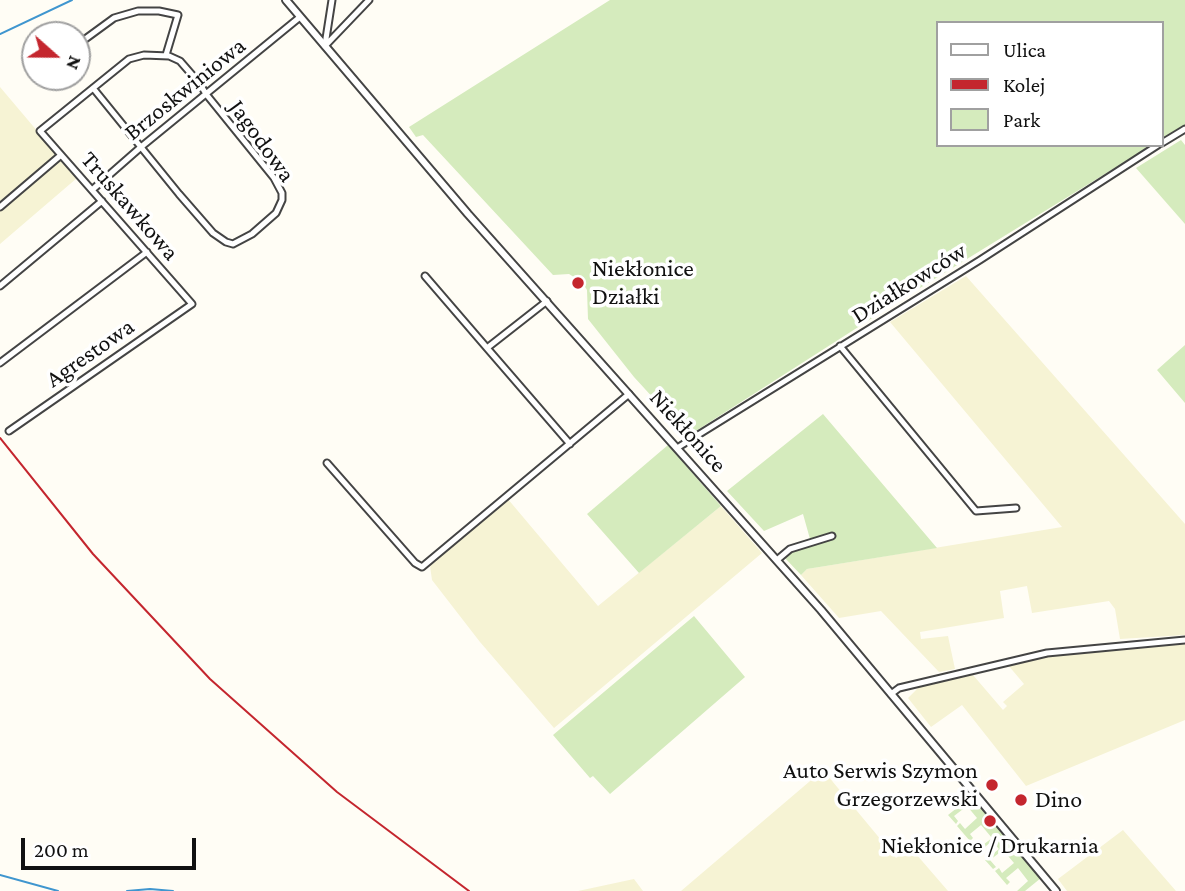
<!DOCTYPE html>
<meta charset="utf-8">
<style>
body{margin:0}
#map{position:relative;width:1185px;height:891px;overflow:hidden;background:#fffdf5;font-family:"Crimson Pro",serif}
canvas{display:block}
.legend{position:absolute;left:936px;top:21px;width:228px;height:126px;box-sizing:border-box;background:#fff;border:2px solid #a0a0a0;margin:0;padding:9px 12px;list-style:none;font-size:21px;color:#111}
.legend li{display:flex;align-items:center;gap:14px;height:35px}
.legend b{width:35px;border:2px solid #a0a0a0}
.north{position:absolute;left:21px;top:21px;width:70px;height:70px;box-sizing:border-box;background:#fff;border:2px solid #a0a0a0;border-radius:50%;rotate:111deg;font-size:19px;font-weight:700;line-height:28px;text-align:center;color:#111}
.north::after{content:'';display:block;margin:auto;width:24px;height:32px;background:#c4262e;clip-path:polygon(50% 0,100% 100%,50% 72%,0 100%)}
.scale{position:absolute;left:21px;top:838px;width:175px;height:32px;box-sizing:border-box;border:4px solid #111;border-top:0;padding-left:9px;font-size:21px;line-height:24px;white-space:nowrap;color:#111;-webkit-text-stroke:5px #fff;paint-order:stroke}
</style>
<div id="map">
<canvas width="1185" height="891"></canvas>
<ul class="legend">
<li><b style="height:9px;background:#fff"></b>Ulica</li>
<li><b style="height:9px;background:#c4262e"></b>Kolej</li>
<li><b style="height:19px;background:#d5ebbd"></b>Park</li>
</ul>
<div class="north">N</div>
<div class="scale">200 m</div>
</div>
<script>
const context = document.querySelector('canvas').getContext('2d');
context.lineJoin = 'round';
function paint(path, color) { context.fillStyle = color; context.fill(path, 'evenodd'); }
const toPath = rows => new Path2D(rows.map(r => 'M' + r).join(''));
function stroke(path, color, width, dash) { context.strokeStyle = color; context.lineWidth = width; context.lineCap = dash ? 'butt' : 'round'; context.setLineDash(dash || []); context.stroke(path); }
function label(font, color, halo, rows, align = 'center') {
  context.font = font + ' "Crimson Pro",serif'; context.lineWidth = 7; context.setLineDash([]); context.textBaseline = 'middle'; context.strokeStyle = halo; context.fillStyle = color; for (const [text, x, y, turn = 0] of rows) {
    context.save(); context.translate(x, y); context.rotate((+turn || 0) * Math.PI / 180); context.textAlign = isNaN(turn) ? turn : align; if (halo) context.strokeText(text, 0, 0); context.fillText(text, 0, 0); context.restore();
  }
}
const farmland = toPath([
 [0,87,77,178,0,244],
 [966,276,1185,524,1185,635,1120,639,1115,609,1109,601,1032,613,1027,586,1000,591,1004,618,920,632,921,639,948,636,955,669,939,672,881,611,839,618,801,575,807,569,1062,527,890,322],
 [507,498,598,606,721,506,762,553,554,728,480,642,432,580,430,566,433,561],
 [1185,642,1185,720,1026,786,962,705,931,727,908,698,919,687,973,675,1003,710,1007,706,1003,702,1024,684,1008,665,1049,655],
 [823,770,896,858,910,847,948,891,681,891],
 [1123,830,1176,891,1067,891,1058,879],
 [634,879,643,891,578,891]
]);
const green = toPath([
 [610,0,1185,0,1185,125,1162,139,1162,23,938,23,938,145,1152,145,902,299,688,436,634,377,588,319,587,290,582,282,569,274,553,275,423,135,416,137,409,127],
 [1181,140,1185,145,1185,224,1136,168],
 [1185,345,1185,403,1157,370],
 [823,414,937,548,807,569,801,575,784,557,790,551,822,537,810,539,803,514,764,531,727,491],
 [668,445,721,506,639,573,587,514],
 [694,616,745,677,610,794,593,776,590,778,553,735],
 [972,796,1041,878,1025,891,1017,891,1028,881,1018,868,1006,878,1010,882,1007,885,995,871,999,868,1002,873,1014,863,1003,850,990,860,996,867,993,869,985,860,999,849,992,841,979,852,972,843,974,841,979,848,992,838,981,825,970,834,973,838,970,841,957,826,960,823,965,829,977,818,967,806,954,816,958,821,956,824,948,815]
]);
const stream = toPath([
 [0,34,72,0],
 [0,875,58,891],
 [127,891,150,889,173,891]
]);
const minor = toPath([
 [77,45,114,18,138,11,159,11,178,15,166,55],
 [325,45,332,0],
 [325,46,369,0],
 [1162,143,1185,129],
 [92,190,141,147,300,17],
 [0,207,61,155],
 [425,276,487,348,547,301],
 [0,286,102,201],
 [840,346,976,511,1016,508],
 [487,348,570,444],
 [0,363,147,252],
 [9,431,192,304,40,131,129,59,144,55,169,56,180,61,200,84,206,94,274,178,282,193,282,200,276,213,252,234,233,244,226,242,213,233,179,194,93,88],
 [677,448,980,260,1158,145],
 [327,463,415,563,422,567,629,394],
 [777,560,790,549,832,536],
 [891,694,899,688,1047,653,1185,640]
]);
const tertiary = toPath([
 [286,0,468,214,821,610,1056,891]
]);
const rail = toPath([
 [0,438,93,554,210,679,337,792,469,891]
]);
const markers = [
 [578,283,7,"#c4262e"],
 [992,785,7,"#c4262e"],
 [1021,800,7,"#c4262e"],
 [990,821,7,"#c4262e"]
];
const streetNames = [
 ["Brzoskwiniowa",185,89,-39],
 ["Jagodowa",262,141,54],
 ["Truskawkowa",130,206,49],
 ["Działkowców",909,283,-32],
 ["Agrestowa",90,353,-35],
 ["Niekłonice",688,431,48]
];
const poiNames = [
 ["Niekłonice",592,269],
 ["Działki",592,297],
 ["Auto Serwis Szymon",978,771,"right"],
 ["Grzegorzewski",978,799,"right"],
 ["Dino",1035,800],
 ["Niekłonice / Drukarnia",990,846,"center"]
];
paint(farmland, '#f6f3d4');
paint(green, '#d5ebbd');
stroke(stream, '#3f96cf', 2);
stroke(minor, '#444', 9);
stroke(tertiary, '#444', 10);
stroke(minor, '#fff', 5);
stroke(tertiary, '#fff', 6);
stroke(rail, '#c4262e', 2);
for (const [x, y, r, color] of markers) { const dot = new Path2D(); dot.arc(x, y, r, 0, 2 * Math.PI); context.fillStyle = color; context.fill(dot); stroke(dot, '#fff', 2.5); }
label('24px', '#111', '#fff', streetNames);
label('24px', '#111', '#fff', poiNames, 'left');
</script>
